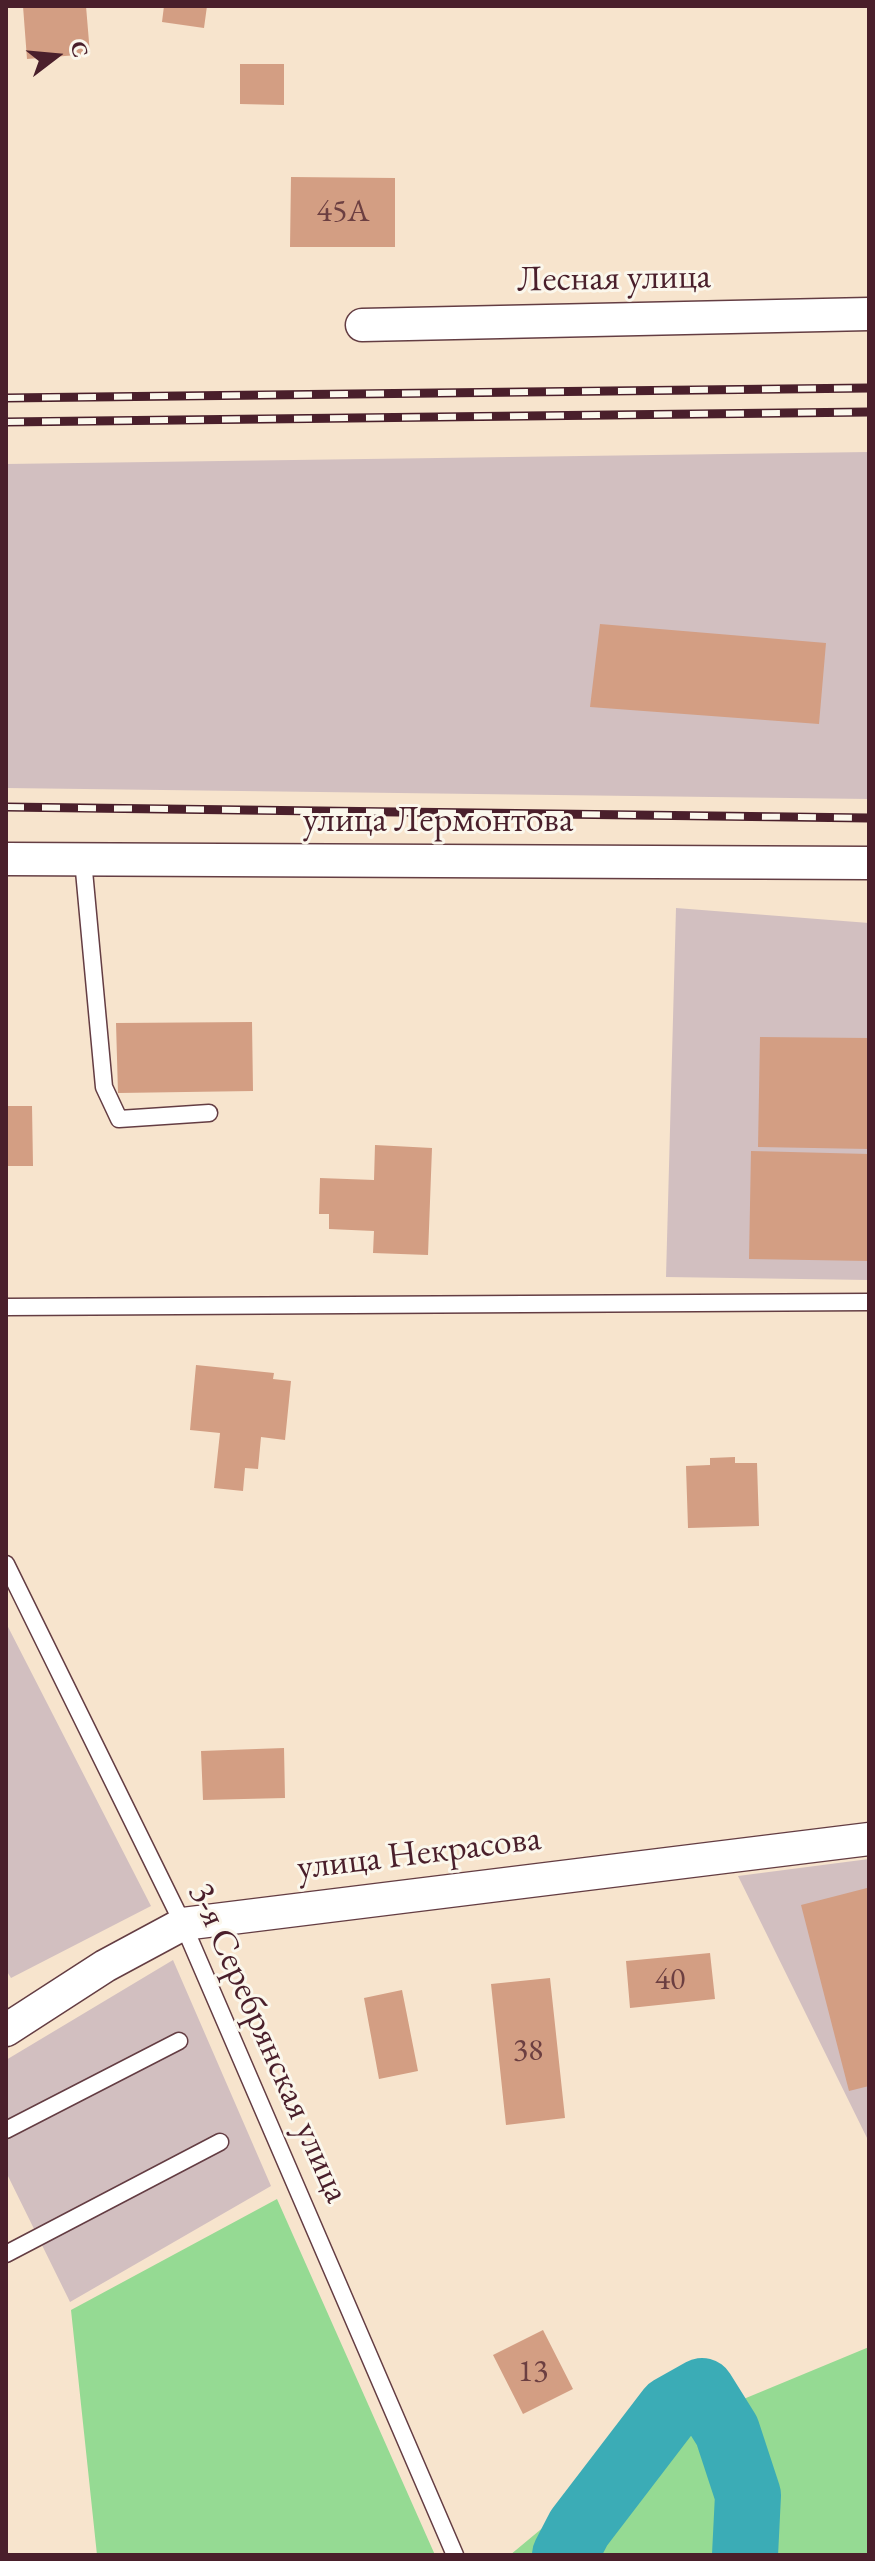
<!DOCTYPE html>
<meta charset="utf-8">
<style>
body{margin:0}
#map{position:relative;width:875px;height:2561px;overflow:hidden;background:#f7e4cd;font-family:"EB Garamond",serif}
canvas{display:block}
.frame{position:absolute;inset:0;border:8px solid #4a1f2b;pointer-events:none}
.north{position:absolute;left:16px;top:16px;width:80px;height:80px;-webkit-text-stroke:6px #fbf7ec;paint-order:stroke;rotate:74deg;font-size:22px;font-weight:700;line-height:32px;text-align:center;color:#4a1f2b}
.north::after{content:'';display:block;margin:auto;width:28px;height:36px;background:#4a1f2b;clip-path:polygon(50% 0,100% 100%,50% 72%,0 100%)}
</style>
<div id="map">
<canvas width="875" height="2561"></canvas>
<div class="frame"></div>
<div class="north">С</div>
</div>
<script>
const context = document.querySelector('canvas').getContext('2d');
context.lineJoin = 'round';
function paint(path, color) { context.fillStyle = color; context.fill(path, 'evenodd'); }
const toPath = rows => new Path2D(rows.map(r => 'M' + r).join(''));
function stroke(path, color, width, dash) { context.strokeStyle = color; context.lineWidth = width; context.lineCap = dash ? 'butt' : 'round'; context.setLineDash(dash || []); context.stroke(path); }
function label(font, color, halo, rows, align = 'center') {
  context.font = font + ' "EB Garamond",serif'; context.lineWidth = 6; context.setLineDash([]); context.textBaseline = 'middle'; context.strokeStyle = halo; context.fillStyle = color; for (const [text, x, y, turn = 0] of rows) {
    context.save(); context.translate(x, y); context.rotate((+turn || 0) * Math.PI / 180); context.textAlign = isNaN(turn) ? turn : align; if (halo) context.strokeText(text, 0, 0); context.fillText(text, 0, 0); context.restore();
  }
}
const industrial = toPath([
 [869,452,869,799,6,788,6,464],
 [676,908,869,923,869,1280,666,1277],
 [6,1623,151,1906,11,1978,6,1970],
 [869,1859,869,2142,738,1876],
 [173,1960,271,2186,70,2302,6,2172,6,2060]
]);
const green = toPath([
 [277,2199,435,2555,97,2555,71,2310],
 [869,2347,869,2555,510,2555,652,2437]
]);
const river = toPath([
 [565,2555,579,2528,670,2409,702,2391,727,2431,748,2495,745,2555]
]);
const building = toPath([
 [23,6,86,6,90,54,27,59],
 [164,6,207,6,204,28,162,22],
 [240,64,284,64,284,105,240,104],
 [291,177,395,178,395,247,290,247],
 [600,624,826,643,819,724,590,707],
 [252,1022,253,1091,118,1093,116,1023],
 [760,1037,869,1038,869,1149,758,1147],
 [6,1106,32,1106,33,1166,6,1166],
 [375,1145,432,1148,428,1255,373,1253,374,1231,329,1229,329,1214,319,1214,320,1178,374,1180],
 [751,1151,869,1154,869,1261,749,1259],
 [196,1365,274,1373,273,1379,291,1381,285,1440,261,1437,258,1469,245,1468,243,1491,214,1488,220,1433,190,1430],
 [735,1457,735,1463,757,1463,759,1526,688,1528,686,1466,710,1465,710,1458],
 [284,1748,285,1798,203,1800,201,1751],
 [867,1888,869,2086,849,2091,801,1905],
 [710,1953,715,1999,630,2008,626,1961],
 [550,1978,565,2118,506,2125,491,1984],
 [402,1990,418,2071,379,2079,364,1998],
 [543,2330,573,2389,523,2414,493,2355]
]);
const lane = toPath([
 [83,860,104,1087,119,1119,209,1113],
 [6,1307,869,1302],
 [6,1564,183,1924,455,2555],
 [6,2130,179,2041],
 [6,2254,220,2142]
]);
const street = toPath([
 [362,325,869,314],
 [6,859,869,863],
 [6,2030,105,1966,183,1924,869,1839]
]);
const rail = toPath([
 [6,398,869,388],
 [6,422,869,412],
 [6,807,869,818]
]);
const numberNames = [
 ["45А",343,212],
 ["40",670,1980],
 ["38",528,2051],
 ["13",533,2372]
];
const streetNames = [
 ["Лесная улица",614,279,-1],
 ["улица Лермонтова",438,821],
 ["улица Некрасова",419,1854,-7],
 ["3-я Серебрянская улица",268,2043,66]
];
paint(industrial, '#d2bfc0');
paint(green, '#95da93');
stroke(river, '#3bacb6', 66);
paint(building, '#d39e83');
stroke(lane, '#643d43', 19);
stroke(street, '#643d43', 35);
stroke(lane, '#fff', 16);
stroke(street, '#fff', 32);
stroke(rail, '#4a1f2b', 9);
stroke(rail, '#fbf7ec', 6, [18]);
label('32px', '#6c3f41', null, numberNames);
label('36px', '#4a1f2b', '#fbf7ec', streetNames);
</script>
